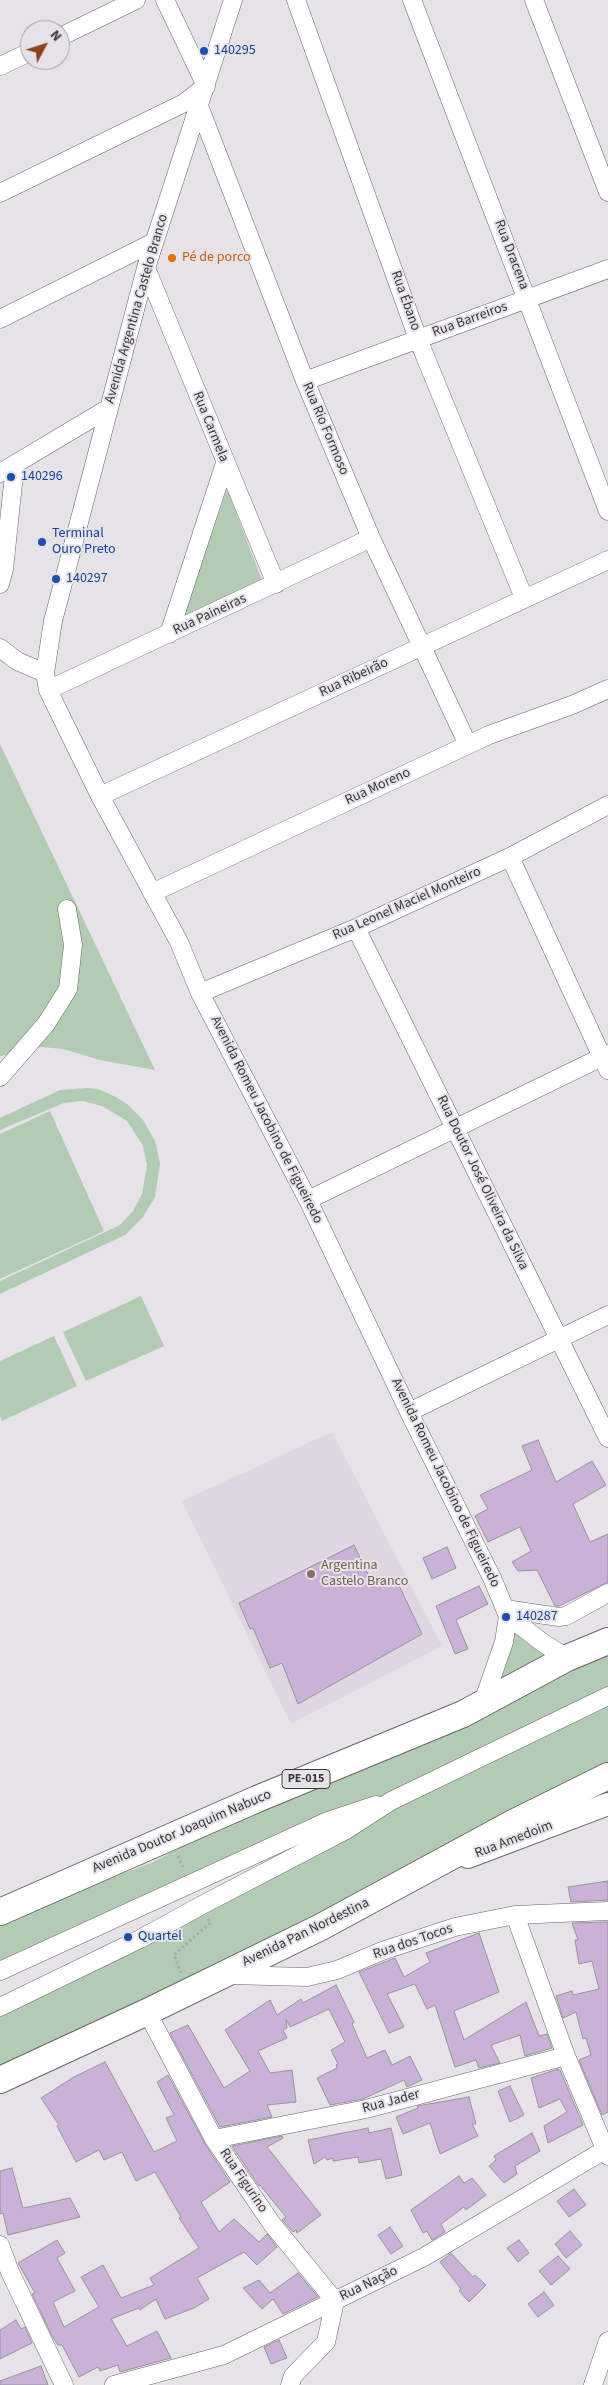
<!DOCTYPE html>
<meta charset="utf-8">
<style>
body{margin:0}
#map{position:relative;width:608px;height:2385px;overflow:hidden;background:#e6e3e8;font-family:"Source Sans 3",sans-serif}
canvas{display:block}
.north{position:absolute;left:20px;top:20px;width:50px;height:50px;box-sizing:border-box;background:#e6e3e8;border:1px solid #a19fa2;border-radius:50%;rotate:50deg;font-size:14px;font-weight:700;line-height:20px;text-align:center;color:#39383a}
.north::after{content:'';display:block;margin:auto;width:18px;height:22px;background:#8b4322;clip-path:polygon(50% 0,100% 100%,50% 72%,0 100%)}
</style>
<div id="map">
<canvas width="608" height="2385"></canvas>
<div class="north">N</div>
</div>
<script>
const context = document.querySelector('canvas').getContext('2d');
context.lineJoin = 'round';
function paint(path, color) { context.fillStyle = color; context.fill(path, 'evenodd'); }
const toPath = rows => new Path2D(rows.map(r => 'M' + r).join(''));
function stroke(path, color, width, dash) { context.strokeStyle = color; context.lineWidth = width; context.lineCap = dash ? 'butt' : 'round'; context.setLineDash(dash || []); context.stroke(path); }
function label(font, color, halo, rows, align = 'center') {
  context.font = font + ' "Source Sans 3",sans-serif'; context.lineWidth = 4; context.setLineDash([]); context.textBaseline = 'middle'; context.strokeStyle = halo; context.fillStyle = color; for (const [text, x, y, turn = 0] of rows) {
    context.save(); context.translate(x, y); context.rotate((+turn || 0) * Math.PI / 180); context.textAlign = isNaN(turn) ? turn : align; if (halo) context.strokeText(text, 0, 0); context.fillText(text, 0, 0); context.restore();
  }
}
const built = toPath([
 [332,1432,442,1646,291,1724,182,1501]
]);
const green = toPath([
 [227,489,263,583,184,616],
 [0,744,155,1070,100,1060,63,1049,41,1047,0,1056],
 [87,1088,98,1089,116,1097,127,1104,143,1120,155,1141,160,1163,155,1197,143,1217,125,1235,0,1294,0,1281,120,1225,133,1211,142,1194,147,1165,143,1146,127,1121,102,1106,83,1101,64,1103,0,1130,0,1118,60,1090],
 [50,1111,104,1231,0,1279,0,1134],
 [141,1296,164,1346,86,1381,63,1332],
 [54,1336,77,1386,2,1421,0,1416,0,1361],
 [512,1623,562,1658,483,1702],
 [608,1650,608,1691,391,1801,0,1966,0,1927,93,1885,151,1863,230,1821],
 [608,1703,608,1766,436,1859,0,2074,0,2013,394,1806]
]);
const building = toPath([
 [538,1440,556,1482,592,1461,606,1485,573,1504,590,1542,608,1534,608,1582,559,1606,555,1606,537,1570,518,1571,512,1562,531,1551,520,1527,488,1542,475,1516,488,1509,480,1495,532,1470,522,1446,538,1440],
 [354,1545,374,1587,395,1577,422,1634,298,1704,282,1663,270,1668,253,1628,250,1629,239,1603,354,1545],
 [447,1547,456,1568,432,1579,423,1558,447,1547],
 [479,1586,488,1604,456,1620,468,1649,455,1654,436,1606,479,1586],
 [608,1881,608,1900,571,1902,568,1887,608,1881],
 [608,1922,608,2112,602,2115,579,2060,591,2055,586,2038,583,2039,576,2012,563,2018,556,1996,572,1991,573,1995,599,1989,592,1961,579,1964,575,1940,578,1940,572,1923,608,1922],
 [479,1933,499,1992,454,2011,464,2040,526,2002,539,2036,547,2034,552,2048,525,2056,520,2035,491,2045,500,2063,479,2068,476,2060,455,2067,435,2005,427,2009,415,1984,387,1994,404,2027,389,2033,359,1972,395,1958,404,1977,430,1962,426,1953,479,1933],
 [336,1985,354,2022,352,2024,367,2058,385,2050,392,2065,410,2056,422,2080,407,2087,404,2080,363,2099,330,2105,317,2078,337,2068,336,2065,338,2064,331,2050,345,2042,329,2009,290,2027,286,2019,287,2028,283,2030,287,2038,258,2051,270,2073,292,2070,296,2102,267,2105,272,2117,220,2127,170,2033,188,2025,224,2088,250,2071,225,2030,270,2000,277,2015,301,1999,303,2003,336,1985],
 [105,2062,154,2152,177,2141,166,2118,174,2115,157,2082,168,2075,205,2144,230,2182,201,2202,219,2232,234,2219,259,2242,267,2234,277,2247,257,2265,244,2252,197,2278,209,2299,194,2308,165,2319,156,2299,140,2310,139,2308,111,2319,127,2346,157,2331,171,2358,120,2372,118,2365,100,2371,98,2367,79,2377,62,2345,58,2345,52,2336,32,2294,35,2293,18,2263,57,2240,65,2253,57,2258,75,2291,53,2302,64,2327,99,2307,81,2277,103,2265,121,2298,154,2285,150,2278,199,2248,179,2218,181,2217,155,2172,136,2181,122,2152,104,2160,99,2150,76,2162,57,2126,59,2125,41,2098,74,2077,105,2062],
 [558,2069,558,2071,560,2070,583,2125,548,2143,544,2126,567,2112,560,2099,539,2108,531,2078,558,2069],
 [510,2086,524,2115,510,2122,498,2091,510,2086],
 [469,2097,476,2124,472,2124,478,2136,440,2154,430,2123,403,2134,396,2117,418,2108,417,2106,469,2097],
 [368,2128,369,2133,391,2128,402,2175,386,2179,381,2159,359,2163,358,2157,333,2161,333,2158,327,2160,325,2157,314,2164,308,2140,368,2128],
 [532,2133,540,2151,515,2166,517,2174,504,2183,489,2166,496,2160,494,2156,532,2133],
 [282,2136,283,2138,267,2147,321,2215,297,2233,296,2230,293,2232,282,2220,286,2217,260,2185,259,2186,232,2146,282,2136],
 [12,2168,23,2208,70,2198,80,2217,8,2235,3,2213,0,2214,0,2171,12,2168],
 [459,2176,464,2183,472,2178,486,2195,466,2210,464,2207,441,2224,445,2232,432,2240,427,2231,423,2233,411,2210,459,2176],
 [574,2189,586,2205,569,2217,557,2201,574,2189],
 [390,2227,403,2246,391,2254,378,2235,390,2227],
 [570,2231,582,2245,566,2258,555,2244,570,2231],
 [519,2240,529,2253,518,2262,507,2248,519,2240],
 [451,2253,473,2277,475,2275,486,2285,469,2302,459,2291,461,2289,440,2262,451,2253],
 [558,2256,570,2269,551,2285,539,2271,558,2256],
 [298,2273,318,2297,283,2314,273,2299,262,2309,243,2288,259,2280,270,2293,298,2273],
 [544,2292,554,2305,538,2317,528,2304,544,2292],
 [16,2320,21,2329,25,2327,32,2343,0,2359,0,2330,16,2320],
 [279,2340,287,2358,271,2364,264,2347,279,2340],
 [41,2366,48,2385,0,2385,0,2381,41,2366]
]);
const path = toPath([
 [178,1856,184,1869],
 [181,1973,174,1955,210,1923,208,1919]
]);
const minor = toPath([
 [165,0,206,86],
 [233,0,146,268,53,621,45,673,48,690,100,796,179,942,200,993,308,1200,409,1412,492,1578,508,1616,543,1643,567,1658],
 [296,0,418,339,524,598],
 [412,0,608,511],
 [534,0,608,192],
 [60,37,136,0],
 [0,66,30,52],
 [199,106,305,381,371,538,468,745],
 [0,193,184,103,206,86],
 [146,268,276,584],
 [0,319,154,242],
 [305,381,608,269],
 [0,473,109,408],
 [0,584,4,569,15,465],
 [169,634,225,463],
 [0,648,17,661,45,673],
 [48,690,371,538],
 [100,796,608,560],
 [510,857,608,1070],
 [152,893,489,735,572,705,608,689],
 [356,928,608,1438],
 [200,993,356,928,510,857,608,805],
 [0,1077,46,1024,68,989,73,945,67,909],
 [308,1200,608,1054],
 [409,1412,608,1315],
 [505,1609,559,1617,566,1616,608,1593],
 [483,1702,504,1642,508,1616],
 [515,1915,566,2056,608,2156],
 [0,1971,328,1821,376,1805],
 [229,1975,307,1977,337,1970,382,1951,455,1927,515,1915,608,1911],
 [0,2007,140,1939,202,1905,346,1830,391,1801,608,1696],
 [147,2012,214,2139,272,2224,335,2301,326,2342,293,2376,290,2385],
 [214,2139,366,2109,566,2056],
 [0,2245,10,2272,64,2385],
 [114,2385,224,2355,424,2257,608,2148],
 [593,2385,608,2341]
]);
const major = toPath([
 [468,1857,608,1804]
]);
const highway = toPath([
 [0,1912,257,1799,463,1714,567,1658,608,1641],
 [0,2080,147,2012,319,1928,513,1823,608,1776]
]);
const markers = [
 [204,51,5,"#1a4fb4"],
 [172,258,5,"#e8710a"],
 [11,477,5,"#1a4fb4"],
 [42,542,5,"#1a4fb4"],
 [56,579,5,"#1a4fb4"],
 [311,1574,5,"#8d6e63"],
 [506,1617,5,"#1a4fb4"],
 [128,1937,5,"#1a4fb4"]
];
const shields = [
 [306,1779,48]
];
const shieldNames = [
 ["PE-015",306,1779]
];
const transitNames = [
 ["140295",214,51],
 ["140296",21,477],
 ["Terminal",52,534],
 ["Ouro Preto",52,550],
 ["140297",66,579],
 ["140287",516,1617],
 ["Quartel",138,1937]
];
const streetNames = [
 ["Rua Dracena",511,255,69],
 ["Rua Ébano",405,301,70],
 ["Avenida Argentina Castelo Branco",137,309,-74],
 ["Rua Barreiros",470,320,-20],
 ["Rua Carmela",210,427,68],
 ["Rua Rio Formoso",325,429,67],
 ["Rua Paineiras",210,615,-25],
 ["Rua Ribeirão",354,678,-25],
 ["Rua Moreno",378,787,-25],
 ["Rua Leonel Maciel Monteiro",407,904,-24],
 ["Avenida Romeu Jacobino de Figueiredo",266,1120,63],
 ["Rua Doutor José Oliveira da Silva",482,1183,64],
 ["Avenida Romeu Jacobino de Figueiredo",445,1483,64],
 ["Avenida Doutor Joaquim Nabuco",182,1832,-23],
 ["Rua Amedoim",514,1840,-21],
 ["Avenida Pan Nordestina",306,1933,-26],
 ["Rua dos Tocos",413,1942,-19],
 ["Rua Jader",391,2102,-15],
 ["Rua Figurino",243,2181,56],
 ["Rua Nação",369,2284,-26]
];
const foodNames = [
 ["Pé de porco",182,258]
];
const educationNames = [
 ["Argentina",321,1566],
 ["Castelo Branco",321,1582]
];
paint(built, '#ded7e2');
paint(green, '#b3cbb3');
paint(building, '#c9b1d7');
stroke(building, '#979599', 1);
stroke(minor, '#68666a', 19);
stroke(major, '#68666a', 24);
stroke(highway, '#68666a', 28);
stroke(path, '#acaaae', 3, [2.5, 2.5]);
stroke(minor, '#fff', 18);
stroke(major, '#fff', 22);
stroke(highway, '#fff', 26);
for (const [x, y, r, color] of markers) { const dot = new Path2D(); dot.arc(x, y, r, 0, 2 * Math.PI); context.fillStyle = color; context.fill(dot); stroke(dot, '#e6e3e8', 2); }
for (const [x, y, w] of shields) { const box = new Path2D(); box.roundRect(x - w / 2, y - 9.5, w, 19, 4); context.fillStyle = '#e6e3e8'; context.fill(box); stroke(box, '#39383a', 1); }
label('bold 12px', '#39383a', null, shieldNames);
label('14px', '#164399', '#e6e3e8', transitNames, 'left');
label('14px', '#39383a', '#e6e3e8', streetNames);
label('14px', '#c56008', '#e6e3e8', foodNames, 'left');
label('14px', '#785e54', '#e6e3e8', educationNames, 'left');
</script>
